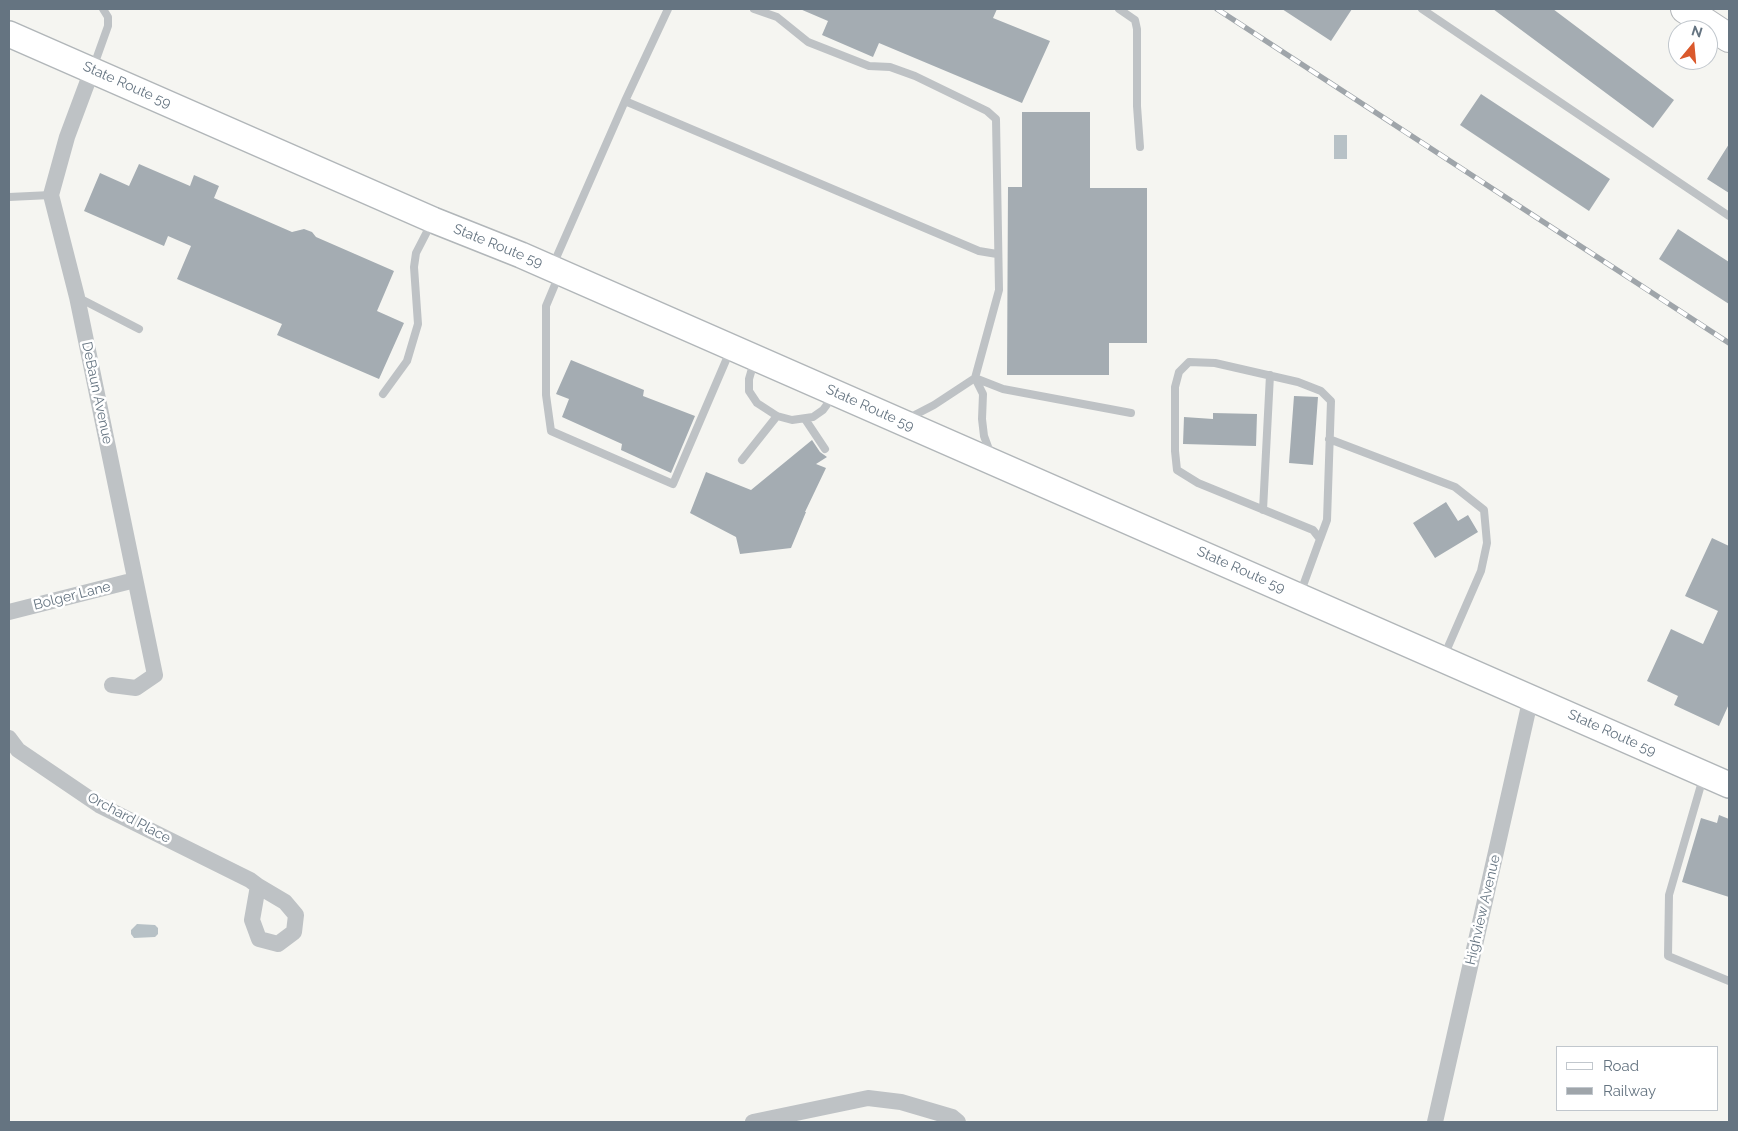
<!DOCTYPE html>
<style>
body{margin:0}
#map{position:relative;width:1738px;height:1131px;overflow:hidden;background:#f5f5f1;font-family:Raleway,sans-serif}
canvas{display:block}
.frame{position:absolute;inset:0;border:10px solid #657481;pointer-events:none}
.legend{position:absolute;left:1556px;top:1046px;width:162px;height:65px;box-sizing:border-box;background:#fff;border:1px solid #c1c7cd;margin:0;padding:6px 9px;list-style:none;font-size:15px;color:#657481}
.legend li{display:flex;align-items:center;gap:10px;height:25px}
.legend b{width:25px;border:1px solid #c1c7cd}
.north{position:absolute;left:1668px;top:20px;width:50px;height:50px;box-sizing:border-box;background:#fff;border:1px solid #c1c7cd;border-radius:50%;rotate:17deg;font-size:14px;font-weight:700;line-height:20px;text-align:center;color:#657481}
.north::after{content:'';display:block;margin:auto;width:18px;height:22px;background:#da592c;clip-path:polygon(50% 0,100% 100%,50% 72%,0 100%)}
</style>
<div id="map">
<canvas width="1738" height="1131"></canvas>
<div class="frame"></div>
<ul class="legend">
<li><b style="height:6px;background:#fff"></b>Road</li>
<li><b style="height:6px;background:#9fa5aa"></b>Railway</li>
</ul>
<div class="north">N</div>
</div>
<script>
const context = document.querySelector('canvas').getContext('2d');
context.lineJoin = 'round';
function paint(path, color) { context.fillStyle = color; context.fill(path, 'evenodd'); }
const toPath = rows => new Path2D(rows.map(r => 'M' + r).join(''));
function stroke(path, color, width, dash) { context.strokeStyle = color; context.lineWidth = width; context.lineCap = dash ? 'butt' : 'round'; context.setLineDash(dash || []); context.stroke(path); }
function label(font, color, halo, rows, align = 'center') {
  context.font = font + ' Raleway,sans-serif'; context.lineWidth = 5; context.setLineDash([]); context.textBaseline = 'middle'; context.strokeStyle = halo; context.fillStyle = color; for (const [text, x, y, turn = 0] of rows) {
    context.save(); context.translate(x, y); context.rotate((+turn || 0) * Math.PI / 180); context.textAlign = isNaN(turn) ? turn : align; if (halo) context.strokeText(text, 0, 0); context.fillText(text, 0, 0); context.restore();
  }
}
const water = toPath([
 [1334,135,1347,135,1347,159,1334,159],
 [137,924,155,925,158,928,158,934,155,937,134,938,131,934,131,930]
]);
const building = toPath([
 [800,9,997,9,993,18,1050,41,1022,103,879,43,873,57,822,35,828,21],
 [1282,9,1352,9,1331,41],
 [1493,9,1553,9,1674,100,1653,128],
 [1481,94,1610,179,1589,211,1460,125],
 [1022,112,1090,112,1090,188,1147,188,1147,343,1109,343,1109,375,1007,375,1008,187,1022,187],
 [1729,144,1729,193,1707,179],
 [139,164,190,186,194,175,219,186,214,198,292,232,304,229,312,232,316,237,394,271,377,311,404,323,379,379,277,335,282,324,177,279,191,246,168,236,164,246,84,211,100,173,129,186],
 [1678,229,1729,262,1729,304,1659,259],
 [571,360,644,390,643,396,695,416,671,473,621,450,622,444,562,417,569,399,556,394],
 [1294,396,1318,397,1313,465,1289,463],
 [1213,413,1257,414,1256,446,1183,444,1184,417,1213,419],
 [812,440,820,452,827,457,816,464,826,468,805,512,806,512,791,548,740,554,736,537,690,513,706,472,751,490],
 [1446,502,1458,521,1468,515,1478,532,1435,558,1413,523],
 [1712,538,1729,546,1729,704,1719,726,1674,705,1678,696,1647,681,1671,629,1703,644,1718,611,1685,596],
 [1719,815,1729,819,1729,897,1682,882,1701,818,1717,823]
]);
const lane = toPath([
 [754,9,777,17,808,42,869,66,890,67,915,76,987,111,996,119,999,290,975,378,934,405,907,419],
 [1119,9,1135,20,1137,29,1137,106,1140,147],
 [1422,9,1729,216],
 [93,68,108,26,108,17,103,9],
 [625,101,979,251,997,254],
 [9,197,51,195],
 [553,265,625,101,668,9],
 [559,275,546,306,546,395,551,431,673,484,730,351],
 [79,298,139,329],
 [754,362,749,379,749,391,757,403,777,416,792,420,813,417,823,410,834,395],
 [975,378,1003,389,1131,413],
 [975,378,983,394,982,419,984,436,991,455],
 [383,394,407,361,418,324,414,267,416,253,432,222],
 [805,419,825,449],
 [1329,439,1455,487,1484,510,1487,543,1481,571,1444,656],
 [742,460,777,416],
 [1263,510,1270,375],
 [1300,594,1320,539,1313,530,1198,483,1177,470,1175,451,1175,387,1179,372,1189,362,1215,363,1298,382,1321,391,1331,401,1327,520,1320,539],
 [1703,778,1669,895,1668,956,1729,981]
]);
const street = toPath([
 [92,70,67,137,51,195,77,297,155,675,136,688,112,685],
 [9,612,135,580],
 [9,738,18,750,99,805,250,880,258,886,285,902,296,915,294,932,278,944,259,939,252,920,258,886],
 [753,1122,868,1098,901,1102,952,1117,958,1122],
 [1435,1122,1531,697]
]);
const primary = toPath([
 [9,34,433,220,521,255,1729,785]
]);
const highway = toPath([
 [1685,9,1729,38]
]);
const rail = toPath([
 [1217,9,1729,343]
]);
const streetNames = [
 ["State Route 59",127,85,24],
 ["State Route 59",498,246,22],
 ["DeBaun Avenue",97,393,78],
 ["State Route 59",870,408,24],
 ["State Route 59",1241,570,24],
 ["Bolger Lane",72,596,-14],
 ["State Route 59",1612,733,24],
 ["Orchard Place",129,818,28],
 ["Highview Avenue",1483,910,-77]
];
paint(water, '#b7c1c6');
paint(building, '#a4acb2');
stroke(primary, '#b1b6b9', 28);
stroke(highway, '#b3b6b9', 30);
stroke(lane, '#bec2c5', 8);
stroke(street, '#bec2c5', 16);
stroke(primary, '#fff', 25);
stroke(highway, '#fff', 28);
stroke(rail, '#9fa5aa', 5.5);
stroke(rail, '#fff', 4, [11]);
label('14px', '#657481', '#fff', streetNames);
</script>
